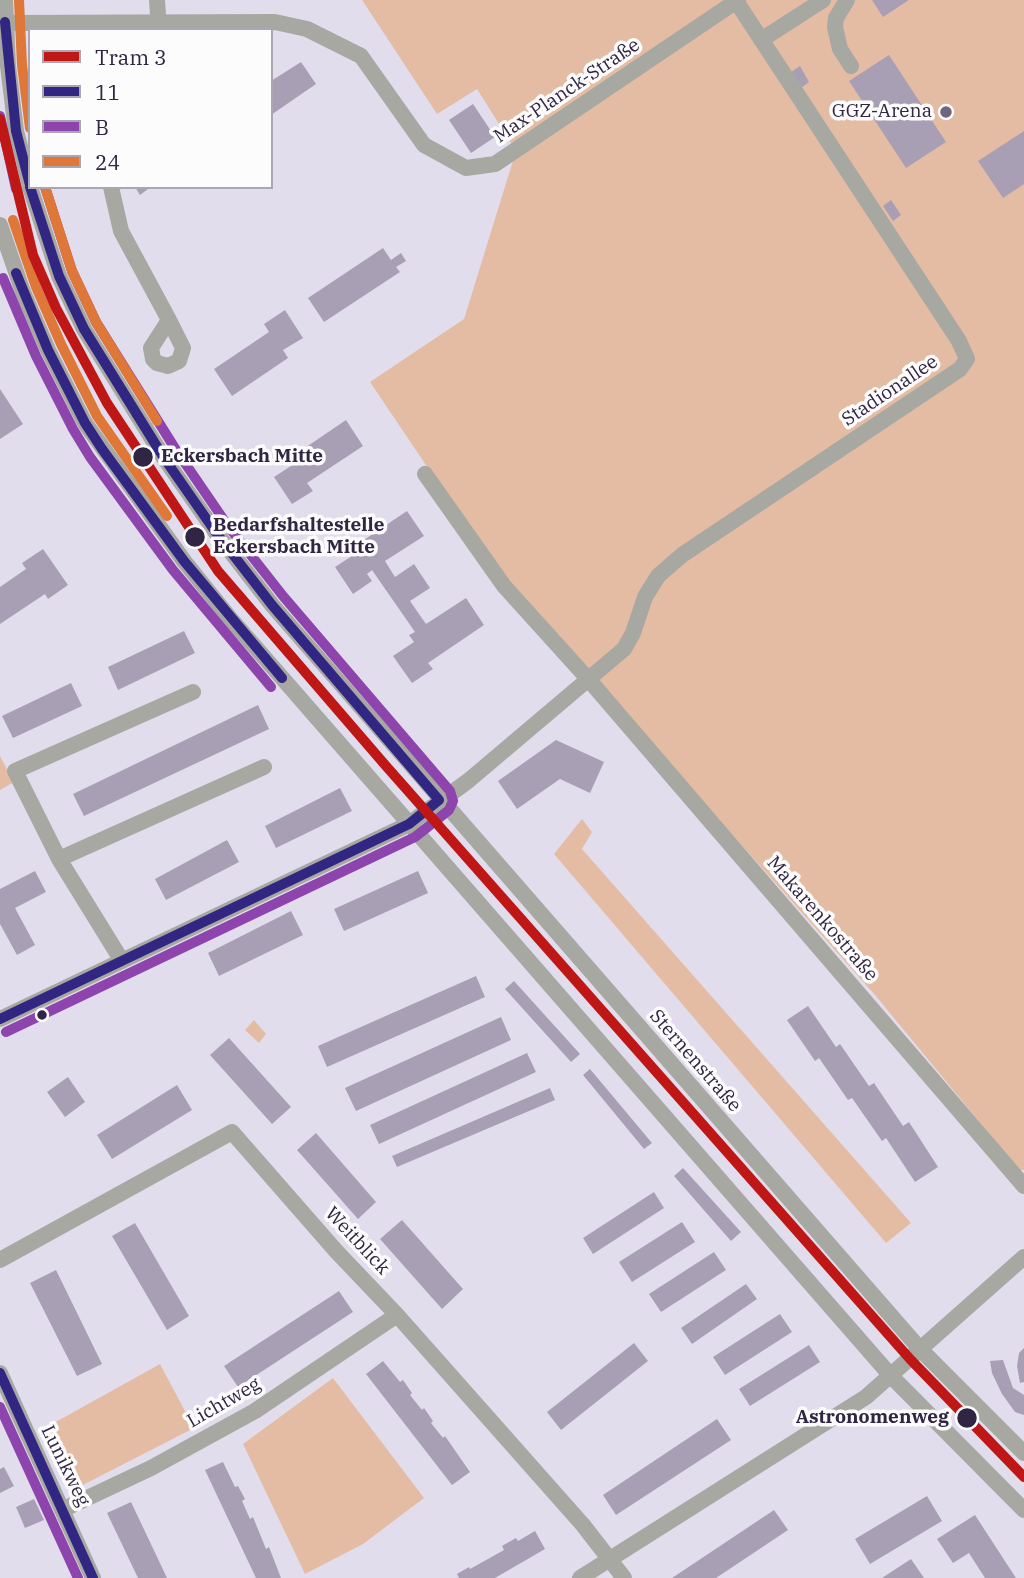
<!DOCTYPE html>
<meta charset="utf-8">
<style>
body{margin:0}
#map{position:relative;width:1024px;height:1578px;overflow:hidden;background:#e2dded;font-family:"IBM Plex Serif",serif}
canvas{display:block}
.legend{position:absolute;left:28px;top:28px;width:245px;height:161px;box-sizing:border-box;background:#fcfcfc;border:2px solid #aaa6b2;margin:0;padding:9px 12px;list-style:none;font-size:21px;color:#302542}
.legend li{display:flex;align-items:center;gap:14px;height:35px}
.legend b{width:35px;border:2px solid #aaa6b2}
</style>
<div id="map">
<canvas width="1024" height="1578"></canvas>
<ul class="legend">
<li><b style="height:9px;background:#be1716"></b>Tram 3</li>
<li><b style="height:9px;background:#312783"></b>11</li>
<li><b style="height:9px;background:#8e44ad"></b>B</li>
<li><b style="height:9px;background:#de7737"></b>24</li>
</ul>
</div>
<script>
const context = document.querySelector('canvas').getContext('2d');
context.lineJoin = 'round';
function paint(path, color) { context.fillStyle = color; context.fill(path, 'evenodd'); }
const toPath = rows => new Path2D(rows.map(r => 'M' + r).join(''));
function stroke(path, color, width, dash) { context.strokeStyle = color; context.lineWidth = width; context.lineCap = dash ? 'butt' : 'round'; context.setLineDash(dash || []); context.stroke(path); }
function label(font, color, halo, rows, align = 'center') {
  context.font = font + ' "IBM Plex Serif",serif'; context.lineWidth = 7; context.setLineDash([]); context.textBaseline = 'middle'; context.strokeStyle = halo; context.fillStyle = color; for (const [text, x, y, turn = 0] of rows) {
    context.save(); context.translate(x, y); context.rotate((+turn || 0) * Math.PI / 180); context.textAlign = isNaN(turn) ? turn : align; if (halo) context.strokeText(text, 0, 0); context.fillText(text, 0, 0); context.restore();
  }
}
const green = toPath([
 [362,0,1024,0,1024,1170,1019,1170,875,995,496,569,370,382,464,319,516,151,477,89,437,114],
 [0,756,14,782,0,790],
 [582,819,592,832,582,849,911,1223,886,1243,554,854],
 [254,1020,266,1034,259,1043,245,1030],
 [160,1364,194,1428,75,1489,45,1428],
 [333,1378,424,1498,363,1544,305,1574,243,1444]
]);
const building = toPath([
 [872,0,909,0,883,17],
 [889,55,946,142,906,168,849,81],
 [301,62,316,84,271,115,271,81],
 [800,66,809,82,801,88,791,72],
 [473,104,495,137,471,153,449,120],
 [1024,131,1024,184,1003,198,978,161],
 [135,187,147,187,148,189,140,195],
 [891,200,901,215,893,221,883,206],
 [383,248,391,260,401,253,406,261,396,267,400,272,324,322,308,298],
 [285,310,303,338,283,350,288,358,232,396,214,369,269,332,264,324],
 [0,389,23,424,0,439],
 [346,420,363,446,307,483,313,491,292,504,274,477,294,464,290,458],
 [407,511,424,536,385,561,395,577,414,564,430,588,410,601,426,624,466,598,484,625,428,663,433,669,412,683,393,656,414,642,409,635,415,632,372,570,367,574,372,581,353,594,335,567,355,554,352,548],
 [43,549,68,585,48,599,45,594,0,624,0,587,26,569,22,563],
 [184,631,195,653,118,690,108,667],
 [71,683,82,706,13,738,2,716],
 [258,705,269,729,84,816,73,794],
 [556,740,604,762,590,793,560,779,517,809,498,781],
 [340,788,352,811,276,848,265,826],
 [227,840,239,862,166,900,155,879],
 [35,871,46,892,15,908,35,945,17,955,0,924,0,889],
 [418,871,428,893,344,931,334,909],
 [291,911,303,935,219,976,208,953],
 [476,976,485,997,327,1067,318,1046],
 [514,981,580,1054,571,1062,505,989],
 [808,1006,836,1047,840,1044,869,1086,874,1083,903,1126,909,1122,938,1167,915,1182,886,1138,882,1141,852,1098,848,1100,819,1058,815,1061,787,1020],
 [501,1017,511,1040,356,1111,345,1088],
 [229,1038,291,1107,272,1124,210,1055],
 [527,1053,536,1072,379,1144,370,1125],
 [590,1069,652,1143,644,1149,583,1075],
 [68,1077,85,1102,65,1117,47,1092],
 [177,1085,192,1110,112,1159,97,1135],
 [550,1088,555,1100,397,1167,392,1156],
 [316,1133,376,1202,358,1219,297,1150],
 [683,1168,741,1232,731,1241,674,1176],
 [654,1192,664,1208,593,1254,583,1238],
 [402,1220,463,1289,442,1309,380,1239],
 [682,1222,695,1242,632,1282,619,1262],
 [135,1223,189,1316,167,1330,112,1236],
 [714,1252,726,1270,661,1312,649,1294],
 [56,1270,102,1364,77,1376,30,1283],
 [746,1284,757,1299,692,1344,681,1328],
 [339,1291,353,1312,238,1387,224,1366],
 [780,1314,792,1332,725,1375,713,1357],
 [634,1343,648,1361,561,1430,547,1412],
 [809,1345,820,1362,750,1406,739,1389],
 [1024,1348,1024,1382,1020,1383,1017,1366,1019,1353],
 [1003,1360,1013,1388,1024,1395,1024,1415,1015,1412,1002,1394,992,1373,990,1361],
 [383,1361,400,1382,403,1380,412,1393,410,1395,422,1410,424,1408,433,1421,431,1423,443,1438,445,1436,470,1472,452,1485,366,1374],
 [717,1419,731,1440,616,1515,603,1495],
 [223,1462,235,1487,238,1486,245,1499,242,1501,250,1519,253,1517,266,1549,269,1547,281,1578,256,1578,205,1470],
 [4,1467,14,1486,0,1493,0,1469],
 [927,1496,942,1521,870,1564,855,1539],
 [34,1499,44,1520,25,1528,16,1507],
 [131,1502,167,1578,138,1578,107,1513],
 [774,1510,788,1530,716,1578,672,1578],
 [975,1515,1016,1578,985,1578,969,1553,953,1563,937,1539],
 [535,1531,545,1549,495,1578,459,1578,457,1574,469,1567,470,1569,504,1550,502,1546,516,1538,518,1541],
 [911,1559,924,1578,882,1578]
]);
const minor = toPath([
 [5,0,8,66,16,131,30,186],
 [157,0,159,30],
 [847,0,836,18,835,27,840,49,851,66],
 [0,23,275,22,307,29,361,56,424,145,466,168,495,164,738,0],
 [761,40,823,0],
 [30,187,59,276,84,329,164,458,217,534,272,605,920,1349,1024,1453],
 [111,187,121,231,169,320],
 [0,225,23,292,48,350,85,423,184,561,229,617,891,1376,1024,1510],
 [169,320,183,348,179,361,168,366,157,363,153,359,151,348,169,320],
 [425,474,504,586,589,680,1024,1186],
 [59,859,264,767],
 [122,961,59,859,15,771,193,692],
 [0,1019,409,824,468,781,624,649,633,633,645,597,658,576,682,555,960,369,967,359,959,341,736,1],
 [0,1260,232,1132,336,1251,397,1315,583,1525,624,1578],
 [0,1373,93,1578],
 [62,1510,151,1468,255,1411,397,1315],
 [580,1578,866,1397,1024,1257]
]);
const bus1 = toPath([
 [5,22,16,131,30,185],
 [30,187,59,276,84,329,164,458,217,534,272,605,439,800],
 [16,273,48,350,85,423,102,449,184,561,282,678],
 [0,1019,409,824,439,800],
 [0,1373,93,1578]
]);
const bus2 = toPath([
 [0,116,16,189],
 [3,278,36,356,73,429,90,457,173,570,271,687],
 [6,1032,415,837,449,810,453,801,450,791,283,596,228,526,176,450,96,322,72,271,45,187],
 [0,1407,78,1578]
]);
const bus3 = toPath([
 [19,0,22,65,30,128],
 [45,187,72,271,96,322,157,421],
 [13,220,36,287,61,344,97,416,167,516]
]);
const tram1 = toPath([
 [0,119,33,255,56,308,107,403,218,571,386,766,910,1359,1024,1477]
]);
const markers = [
 [946,112,7,"#6e657e"],
 [143,457,11,"#302542"],
 [195,537,11,"#302542"],
 [42,1015,6,"#302542"],
 [967,1418,11,"#302542"]
];
const streetNames = [
 ["Max-Planck-Straße",567,91,-34],
 ["Stadionallee",890,391,-34],
 ["Makarenkostraße",822,919,49],
 ["Sternenstraße",695,1061,49],
 ["Weitblick",357,1241,47],
 ["Lichtweg",224,1403,-30],
 ["Lunikweg",65,1466,64]
];
const poiNames = [
 ["GGZ-Arena",932,112]
];
const stopNames = [
 ["Eckersbach Mitte",161,457],
 ["Bedarfshaltestelle",213,526],
 ["Eckersbach Mitte",213,548],
 ["Astronomenweg",949,1418,"right"]
];
paint(green, '#e4bca4');
paint(building, '#a89fb5');
stroke(minor, '#a7a8a2', 16);
stroke(bus1, '#312783', 10);
stroke(bus2, '#8e44ad', 10);
stroke(bus3, '#de7737', 10);
stroke(tram1, '#be1716', 10);
for (const [x, y, r, color] of markers) { const dot = new Path2D(); dot.arc(x, y, r, 0, 2 * Math.PI); context.fillStyle = color; context.fill(dot); stroke(dot, '#fcfcfc', 2.5); }
label('19px', '#302542', '#fcfcfc', streetNames);
label('19px', '#302542', '#fcfcfc', poiNames, 'right');
label('bold 19px', '#302542', '#fcfcfc', stopNames, 'left');
</script>
